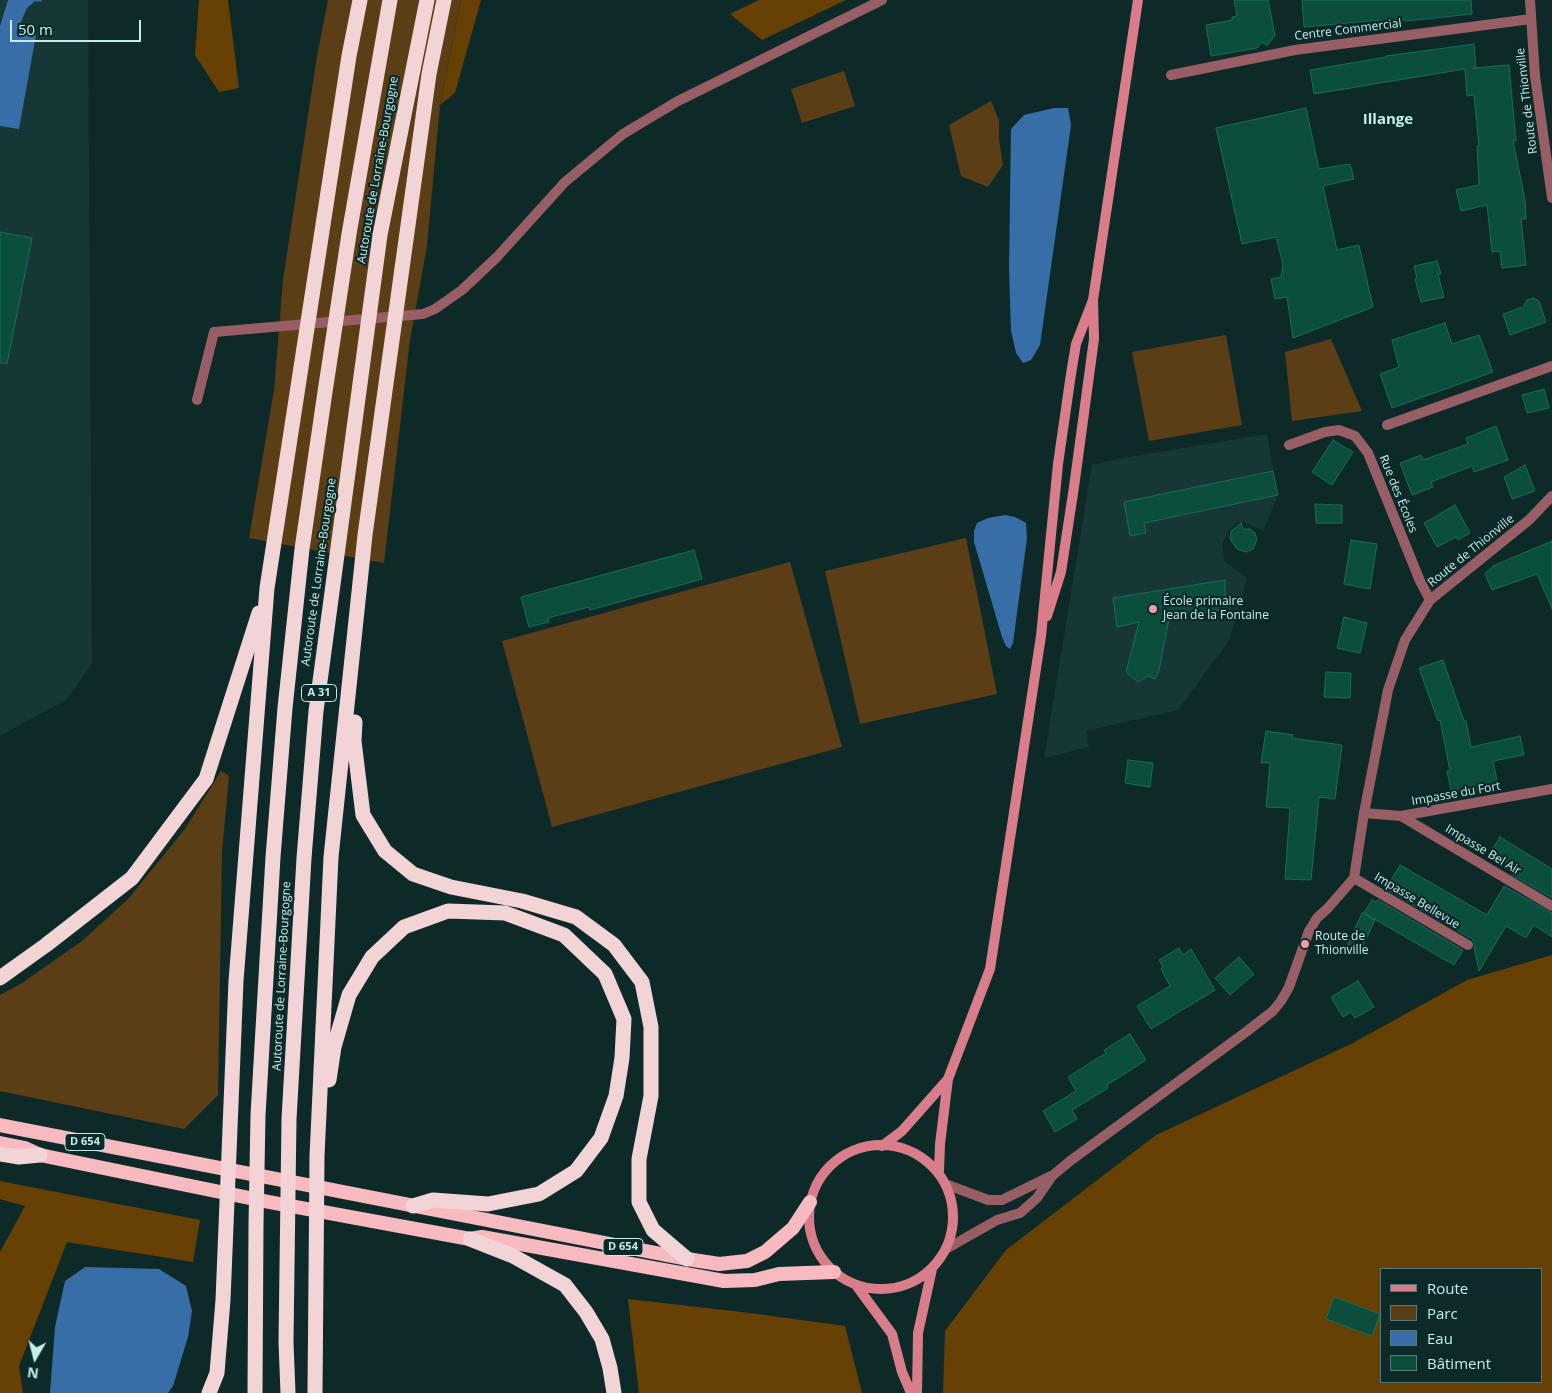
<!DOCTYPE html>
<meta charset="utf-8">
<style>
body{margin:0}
#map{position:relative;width:1552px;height:1393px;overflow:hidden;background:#0d2a29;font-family:"Open Sans",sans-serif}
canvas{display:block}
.legend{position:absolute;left:1380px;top:1268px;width:162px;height:115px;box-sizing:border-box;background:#0d2a29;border:1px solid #567877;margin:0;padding:6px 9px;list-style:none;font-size:15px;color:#c4edeb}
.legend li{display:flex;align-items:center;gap:10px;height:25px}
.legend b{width:25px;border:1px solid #567877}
.north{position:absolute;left:10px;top:1333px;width:50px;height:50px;-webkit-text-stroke:4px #0d2a29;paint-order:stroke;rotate:188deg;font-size:14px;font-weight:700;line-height:20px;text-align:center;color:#c4edeb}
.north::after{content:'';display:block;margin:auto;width:18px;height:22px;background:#c4edeb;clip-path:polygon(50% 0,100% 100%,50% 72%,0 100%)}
.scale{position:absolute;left:10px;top:20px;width:131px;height:22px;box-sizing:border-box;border:2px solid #c4edeb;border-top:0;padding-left:6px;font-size:15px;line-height:18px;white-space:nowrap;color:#c4edeb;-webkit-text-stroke:4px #0d2a29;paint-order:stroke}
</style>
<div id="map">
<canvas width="1552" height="1393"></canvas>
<ul class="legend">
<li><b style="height:6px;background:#d97d8a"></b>Route</li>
<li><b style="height:14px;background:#5b3e16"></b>Parc</li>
<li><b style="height:14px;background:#386ea8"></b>Eau</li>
<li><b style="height:14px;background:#0c4e3e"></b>Bâtiment</li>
</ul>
<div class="north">N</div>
<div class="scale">50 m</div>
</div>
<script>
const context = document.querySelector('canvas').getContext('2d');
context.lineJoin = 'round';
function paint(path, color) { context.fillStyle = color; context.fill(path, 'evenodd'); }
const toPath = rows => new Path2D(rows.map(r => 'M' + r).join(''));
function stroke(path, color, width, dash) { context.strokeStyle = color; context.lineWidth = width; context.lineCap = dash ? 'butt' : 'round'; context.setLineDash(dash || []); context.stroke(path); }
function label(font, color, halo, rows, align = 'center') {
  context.font = font + ' "Open Sans",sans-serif'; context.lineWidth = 4.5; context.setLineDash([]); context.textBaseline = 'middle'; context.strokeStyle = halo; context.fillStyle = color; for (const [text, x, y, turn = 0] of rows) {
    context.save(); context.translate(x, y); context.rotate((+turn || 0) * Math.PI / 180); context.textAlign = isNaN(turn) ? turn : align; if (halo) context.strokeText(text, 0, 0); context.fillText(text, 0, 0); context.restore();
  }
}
const built = toPath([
 [0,0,88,0,92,664,66,700,0,736],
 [1267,434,1278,495,1263,531,1245,522,1237,522,1229,530,1222,544,1225,562,1247,578,1229,641,1178,710,1086,731,1089,747,1044,758,1092,465,1117,459]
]);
const green = toPath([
 [328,0,461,0,440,105,427,246,410,340,384,563,249,538,274,390,283,280,317,56],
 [844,71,855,106,802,123,791,89],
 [991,101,999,121,999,139,1003,165,988,187,961,176,949,125],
 [1226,335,1242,425,1149,441,1132,352],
 [1331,339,1362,411,1292,421,1285,352],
 [966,538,997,694,860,724,825,571],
 [790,562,842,747,552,827,502,641],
 [221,771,229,776,222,851,218,1095,184,1129,0,1091,0,995,22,983,82,941,128,899,185,829]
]);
const forest = toPath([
 [199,0,228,0,239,88,219,92,195,55],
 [461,0,481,0,455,93,440,105],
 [759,0,846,0,762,40,730,14],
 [1552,955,1552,1393,943,1393,945,1331,1006,1250,1156,1135,1353,1043,1467,980],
 [1381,1269,1541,1269,1541,1382,1381,1382],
 [0,1181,200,1220,193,1262,67,1242,19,1366,23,1393,0,1393,0,1252,25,1206,0,1199],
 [628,1299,750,1313,845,1326,862,1393,639,1393]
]);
const water = toPath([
 [8,0,42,0,41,2,35,1,27,8,20,24,25,33,36,35,19,129,0,126,0,26],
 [1054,108,1068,108,1071,125,1040,345,1031,360,1023,363,1016,353,1011,331,1009,269,1011,129,1024,115],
 [1005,515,1015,517,1026,523,1027,538,1013,643,1010,649,1006,646,1002,637,974,542,974,531,977,523,988,518],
 [85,1267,159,1269,186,1286,192,1311,188,1337,173,1386,168,1393,50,1393,55,1327,65,1281]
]);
const building = toPath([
 [1234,0,1268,0,1275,35,1267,46,1262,42,1257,48,1211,56,1206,25,1232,20,1232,17,1237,16,1234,0],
 [1302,0,1471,0,1472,14,1406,21,1406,20,1380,22,1380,20,1304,27,1302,0],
 [1474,44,1476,68,1473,68,1509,65,1516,141,1513,141,1525,200,1526,219,1521,219,1526,265,1502,268,1500,251,1492,252,1487,205,1461,211,1456,190,1479,185,1477,146,1479,146,1474,95,1467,96,1465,69,1314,94,1310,70,1386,57,1386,56,1474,44],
 [1306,108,1319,169,1350,164,1354,179,1323,186,1337,250,1359,245,1373,307,1293,338,1287,297,1275,299,1271,279,1281,277,1283,264,1276,237,1242,244,1216,128,1306,108],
 [0,232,32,238,7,364,0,363,0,232],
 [1437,261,1441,274,1438,274,1444,297,1421,302,1415,279,1417,278,1414,266,1437,261],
 [1533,298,1539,301,1546,322,1510,335,1503,314,1523,307,1527,300,1533,298],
 [1445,323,1452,344,1479,335,1493,372,1392,408,1380,374,1399,367,1392,340,1445,323],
 [1544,389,1549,408,1527,413,1522,395,1544,389],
 [1496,426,1508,460,1474,472,1472,466,1431,482,1433,487,1412,495,1400,463,1421,455,1423,460,1468,444,1466,438,1496,426],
 [1333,440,1353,452,1332,485,1312,472,1333,440],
 [1525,465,1535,491,1512,499,1504,477,1525,465],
 [1273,471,1278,495,1144,523,1146,533,1130,536,1124,502,1273,471],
 [1315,504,1342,505,1342,523,1316,523,1315,504],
 [1455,505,1470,533,1458,540,1456,537,1437,547,1424,523,1455,505],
 [1241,523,1243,529,1250,529,1255,533,1257,539,1253,549,1246,552,1237,549,1230,539,1231,531,1241,523],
 [1351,540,1377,544,1370,589,1344,584,1351,540],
 [1552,541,1552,609,1537,574,1492,590,1485,574,1493,566,1552,541],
 [694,550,702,579,590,610,589,607,548,618,549,622,529,627,521,597,694,550],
 [1225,580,1225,609,1169,619,1159,670,1155,679,1148,676,1138,682,1126,672,1139,622,1117,627,1113,598,1225,580],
 [1344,617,1367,623,1360,653,1337,648,1344,617],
 [1443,660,1464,721,1466,721,1471,747,1520,736,1524,755,1493,761,1498,785,1489,786,1490,788,1455,796,1455,793,1452,794,1447,771,1450,771,1440,720,1438,721,1419,668,1443,660],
 [1326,672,1351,673,1350,698,1324,697,1326,672],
 [1266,731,1293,735,1292,738,1342,745,1335,799,1319,797,1311,880,1285,879,1290,808,1266,807,1270,763,1261,763,1266,731],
 [1128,760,1153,763,1150,787,1125,783,1128,760],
 [1500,837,1552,869,1552,898,1511,874,1513,872,1488,856,1500,837],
 [1400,865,1487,915,1504,886,1552,913,1552,937,1534,925,1526,938,1506,926,1479,971,1474,948,1475,945,1471,937,1470,938,1386,889,1400,865],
 [1372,900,1375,902,1378,900,1463,950,1454,965,1364,913,1372,900],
 [1362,913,1375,920,1360,952,1347,946,1362,913],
 [1179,948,1183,955,1191,949,1215,990,1151,1029,1137,1006,1170,986,1161,969,1163,967,1159,960,1179,948],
 [1239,957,1254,974,1230,995,1215,978,1239,957],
 [1358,981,1374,1007,1355,1018,1351,1012,1343,1017,1331,997,1358,981],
 [1130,1034,1146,1060,1107,1085,1108,1088,1072,1110,1077,1119,1055,1132,1043,1111,1076,1091,1068,1077,1106,1053,1104,1050,1130,1034],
 [1334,1297,1380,1314,1372,1336,1326,1319,1334,1297]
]);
const minor = toPath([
 [1171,75,1295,50,1531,19],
 [197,400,214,332,423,314,435,309,462,290,497,257,565,182,623,134,678,101,882,0],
 [1387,425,1552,366],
 [1289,445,1325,432,1339,430,1355,436,1368,453,1420,581,1430,600],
 [1364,813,1401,816,1552,789],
 [1401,816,1552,906],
 [1354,878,1468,945]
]);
const tertiary = toPath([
 [1530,0,1535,76,1552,198],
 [948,1185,988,1200,1002,1200,1051,1176],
 [946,1249,997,1220,1020,1213,1037,1198,1052,1176,1070,1161,1246,1032,1273,1011,1281,1001,1289,987,1309,931,1317,918,1328,908,1354,878,1364,813,1388,690,1405,640,1430,600,1529,520,1552,496]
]);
const secondary = toPath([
 [1047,616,1061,572,1074,487,1094,339,1093,300,1138,0],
 '809 1217a72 72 0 1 1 144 0a72 72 0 1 1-144 0Z',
 [882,1146,902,1131,948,1079],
 [939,1171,940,1144,948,1079,990,969,1041,636,1058,464,1071,374,1076,344,1093,300],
 [856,1285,892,1334,902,1372,911,1393],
 [917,1393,918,1333,932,1269]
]);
const trunk = toPath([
 [0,1125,687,1259,719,1264,747,1261,765,1252,793,1228,810,1202],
 [0,1143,25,1148,40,1155,269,1202,470,1239,482,1237,724,1281,755,1280,779,1274,834,1272]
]);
const motorway = toPath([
 [355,722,354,741,363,815,385,851,413,874,451,887,522,901,576,917,614,945,642,982,651,1027,651,1096,639,1159,639,1202,653,1230,687,1259],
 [0,978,46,945,132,878,206,779,259,613],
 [329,1080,334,1047,349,995,372,957,404,927,448,911,505,913,564,935,605,974,624,1019,622,1058,616,1096,601,1138,576,1171,539,1194,488,1204,433,1200,413,1206],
 [0,1154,19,1157,40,1155],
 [470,1239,513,1256,565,1285,586,1312,602,1339,610,1368,614,1393],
 [209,1393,217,1373,223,1300,236,981,267,588,349,56,360,0],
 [255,1393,256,1225,258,1115,273,857,285,708,302,549,325,392,349,234,390,0],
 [288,1393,286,1342,289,1119,304,858,316,711,380,235,427,0],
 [315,1393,317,1156,331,857,365,535,429,74,444,0]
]);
const markers = [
 [1153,609,5,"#f49aa5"],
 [1305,944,5,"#f49aa5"]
];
const shields = [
 [319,693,35],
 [85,1142,40],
 [623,1247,40]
];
const shieldNames = [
 ["A 31",319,693],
 ["D 654",85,1142],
 ["D 654",623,1247]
];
const streetNames = [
 ["Centre Commercial",1348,30,-7],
 ["Route de Thionville",1527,101,-97],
 ["Autoroute de Lorraine-Bourgogne",378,170,-80],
 ["Rue des Écoles",1398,494,68],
 ["Route de Thionville",1471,551,-39],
 ["Autoroute de Lorraine-Bourgogne",319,572,-82],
 ["Impasse du Fort",1456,794,-10],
 ["Impasse Bel Air",1483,850,31],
 ["Impasse Bellevue",1417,901,31],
 ["Autoroute de Lorraine-Bourgogne",282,976,-87]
];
const poiNames = [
 ["École primaire",1163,602],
 ["Jean de la Fontaine",1163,616],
 ["Route de",1315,937],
 ["Thionville",1315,951]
];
const quarterNames = [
 ["Illange",1388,120]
];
paint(built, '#163736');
paint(green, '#5b3e16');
paint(forest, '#664103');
paint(water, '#386ea8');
paint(building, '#0c4e3e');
stroke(building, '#186d58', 1);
stroke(minor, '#975e65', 10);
stroke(tertiary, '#975e65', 10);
stroke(secondary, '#d97d8a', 10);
stroke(trunk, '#f8bac1', 14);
stroke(motorway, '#f2d4d7', 15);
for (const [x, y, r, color] of markers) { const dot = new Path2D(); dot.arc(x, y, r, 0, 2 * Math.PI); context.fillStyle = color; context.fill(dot); stroke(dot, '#0d2a29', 2); }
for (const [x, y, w] of shields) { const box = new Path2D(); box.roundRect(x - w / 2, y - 8.5, w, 17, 4); context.fillStyle = '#0d2a29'; context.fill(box); stroke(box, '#c4edeb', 1); }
label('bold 11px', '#c4edeb', null, shieldNames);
label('12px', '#c4edeb', '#0d2a29', streetNames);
label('12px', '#c4edeb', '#0d2a29', poiNames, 'left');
label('bold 15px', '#c4edeb', '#0d2a29', quarterNames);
</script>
